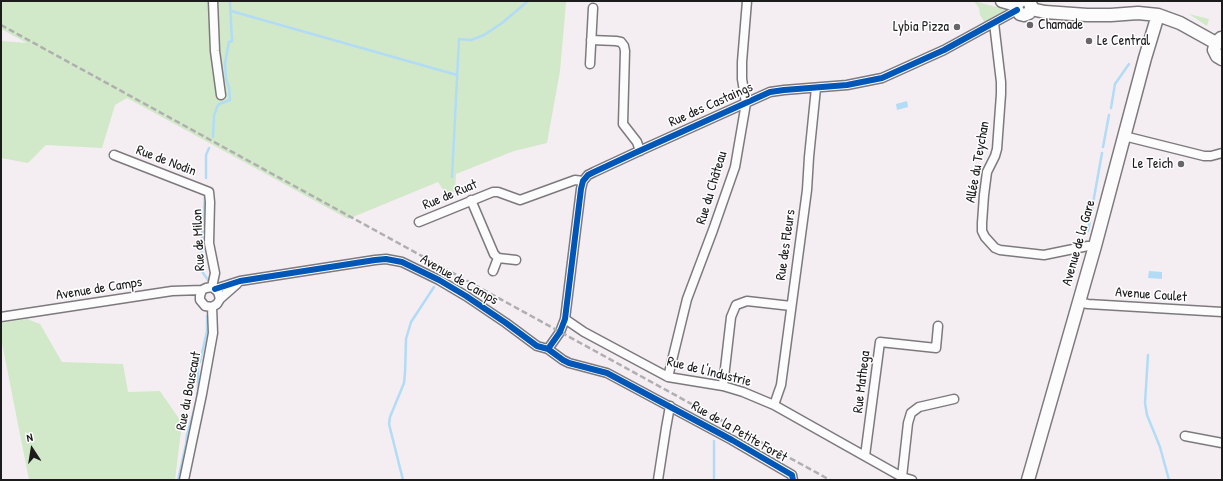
<!DOCTYPE html>
<meta charset="utf-8">
<style>
body{margin:0}
#map{position:relative;width:1223px;height:481px;overflow:hidden;background:#f4eef3;font-family:"Patrick Hand",sans-serif}
canvas{display:block}
.frame{position:absolute;inset:0;border:2px solid #1c1c1c;pointer-events:none}
.north{position:absolute;left:12px;top:429px;width:40px;height:40px;-webkit-text-stroke:3px #fff;paint-order:stroke;rotate:348deg;font-size:11px;font-weight:700;line-height:16px;text-align:center;color:#1c1c1c}
.north::after{content:'';display:block;margin:auto;width:14px;height:18px;background:#1c1c1c;clip-path:polygon(50% 0,100% 100%,50% 72%,0 100%)}
</style>
<div id="map">
<canvas width="1223" height="481"></canvas>
<div class="frame"></div>
<div class="north">N</div>
</div>
<script>
const context = document.querySelector('canvas').getContext('2d');
context.lineJoin = 'round';
function paint(path, color) { context.fillStyle = color; context.fill(path, 'evenodd'); }
const toPath = rows => new Path2D(rows.map(r => 'M' + r).join(''));
function stroke(path, color, width, dash) { context.strokeStyle = color; context.lineWidth = width; context.lineCap = dash ? 'butt' : 'round'; context.setLineDash(dash || []); context.stroke(path); }
function label(font, color, halo, rows, align = 'center') {
  context.font = font + ' "Patrick Hand",sans-serif'; context.lineWidth = 3; context.setLineDash([]); context.textBaseline = 'middle'; context.strokeStyle = halo; context.fillStyle = color; for (const [text, x, y, turn = 0] of rows) {
    context.save(); context.translate(x, y); context.rotate((+turn || 0) * Math.PI / 180); context.textAlign = isNaN(turn) ? turn : align; if (halo) context.strokeText(text, 0, 0); context.fillText(text, 0, 0); context.restore();
  }
}
const green = toPath([
 [1,1,568,1,566,3,560,71,547,143,514,151,456,174,455,192,446,194,438,182,348,219,127,98,115,105,102,148,46,145,28,163,1,158,1,41,27,43,1,29],
 [974,1,1004,9,1004,12,985,23,980,15,979,8],
 [1189,14,1209,19,1207,26],
 [27,319,40,324,62,362,123,364,128,392,160,391,182,423,175,480,29,480,1,338,1,323]
]);
const water = toPath([
 [907,101,908,107,897,110,896,104],
 [1149,271,1162,272,1162,279,1148,278]
]);
const stream = toPath([
 [231,11,457,75],
 [1111,108,1115,84,1129,64],
 [213,137,214,116,217,107,219,104,230,100,229,87,226,79,225,63,229,42,232,41,230,1],
 [1103,147,1109,115],
 [452,177,459,39,471,40,484,35,502,23,528,1],
 [206,178,206,155,209,148],
 [1088,231,1102,153],
 [202,237,205,195],
 [202,244,201,263,203,273,208,280],
 [1148,355,1145,403,1147,415,1160,447,1169,480],
 [200,362,207,331,207,316],
 [198,396,198,368],
 [714,441,714,480],
 [178,480,186,444,187,435,196,403],
 [403,480,389,424,390,417,404,383,405,373,406,339,411,322,434,287]
]);
const street = toPath([
 [213,1,215,51,221,95],
 [994,23,1001,82,1001,94,997,149,995,156,987,172,984,195,982,223,982,231,985,237,995,248,1000,250,1044,255,1088,246,1095,246],
 [591,40,616,41,621,42,624,46,625,51,623,124,637,142,640,151],
 [590,64,593,8],
 [1124,136,1204,156,1211,156,1222,153],
 [114,155,209,192,210,202,209,243,215,273,212,287],
 [471,200,494,254,498,258,516,260],
 [419,222,493,192,498,192,520,200,575,180,583,181],
 [493,271,498,258],
 [215,289,240,281,375,260,386,259,402,262,439,280,466,296,506,323,537,346,548,349,563,360,569,363,607,373,732,440,792,475,793,480],
 [220,299,237,284],
 [1078,302,1088,304,1222,312],
 [1,317,172,291,202,290,206,288,212,287,218,292,220,299,217,304,212,307,205,306,200,300,200,296,202,290],
 [565,319,584,332,668,377,723,386,743,392,774,405,902,477,912,480],
 [548,349,560,332,565,319,581,189,583,181,588,175,594,172,637,152,770,92,784,90,847,85,882,78,944,50,1017,10],
 [668,377,687,299,713,230,735,167,746,103,742,79,742,62,747,1],
 [723,386,731,317,736,305,747,301,791,306],
 [774,405,781,385,807,190,809,157,816,88],
 [1185,436,1222,443],
 [865,456,880,342,936,348,938,326],
 [902,477,908,423,911,413,919,407,954,399],
 [184,480,202,394,213,333,212,307],
 [658,480,666,428,670,406]
]);
const secondary = toPath([
 [1002,1,1016,5],
 [1020,1,1016,5,1017,10,1020,14,1024,15,1029,13,1031,9,1031,5,1028,1],
 [1031,9,1045,12,1087,15,1111,15,1138,13,1158,15,1180,23,1216,43],
 [1221,38,1216,43,1214,50,1217,56,1222,59],
 [1028,480,1095,246,1145,58,1158,15]
]);
const rail = toPath([
 [1,25,830,480]
]);
const cycleway = toPath([
 [215,289,240,281,375,260,386,259,402,262,439,280,466,296,506,323,537,346,548,349,563,360,569,363,607,373,732,440,792,475,793,480],
 [548,349,560,332,565,319,581,189,583,181,588,175,594,172,637,152,770,92,784,90,847,85,882,78,944,50,1017,10]
]);
const markers = [
 [1030,25,4,"#686667"],
 [957,27,4,"#686667"],
 [1089,41,4,"#686667"],
 [1181,164,4,"#686667"]
];
const poiNames = [
 ["Chamade",1038,25],
 ["Lybia Pizza",949,27,"right"],
 ["Le Central",1097,41],
 ["Le Teich",1173,164,"right"]
];
const streetNames = [
 ["Rue des Castaings",711,105,-24],
 ["Rue de Nodin",166,161,21],
 ["Allée du Teychan",978,162,-80],
 ["Rue du Château",712,188,-73],
 ["Rue de Ruat",450,195,-23],
 ["Rue de Milon",199,240,-93],
 ["Avenue de la Gare",1079,243,-74],
 ["Rue des Fleurs",786,245,-82],
 ["Avenue de Camps",459,280,30],
 ["Avenue de Camps",99,289,-9],
 ["Avenue Coulet",1151,295,4],
 ["Rue de l'Industrie",709,372,14],
 ["Rue Mathega",862,382,-83],
 ["Rue du Bouscaut",189,391,-79],
 ["Rue de la Petite Forêt",739,432,30]
];
paint(green, '#d1e9c8');
paint(water, '#b2dcf6');
stroke(stream, '#b2dcf6', 2.5);
stroke(street, '#7d7a7d', 11);
stroke(secondary, '#7d7a7d', 15);
stroke(street, '#fdfcfd', 8);
stroke(secondary, '#fdfcfd', 12);
stroke(rail, '#b0afb0', 2.5, [6, 3]);
stroke(cycleway, '#0057b8', 6);
for (const [x, y, r, color] of markers) { const dot = new Path2D(); dot.arc(x, y, r, 0, 2 * Math.PI); context.fillStyle = color; context.fill(dot); stroke(dot, '#fff', 1.5); }
label('14px', '#1c1c1c', '#fff', poiNames, 'left');
label('14px', '#1c1c1c', '#fff', streetNames);
</script>
